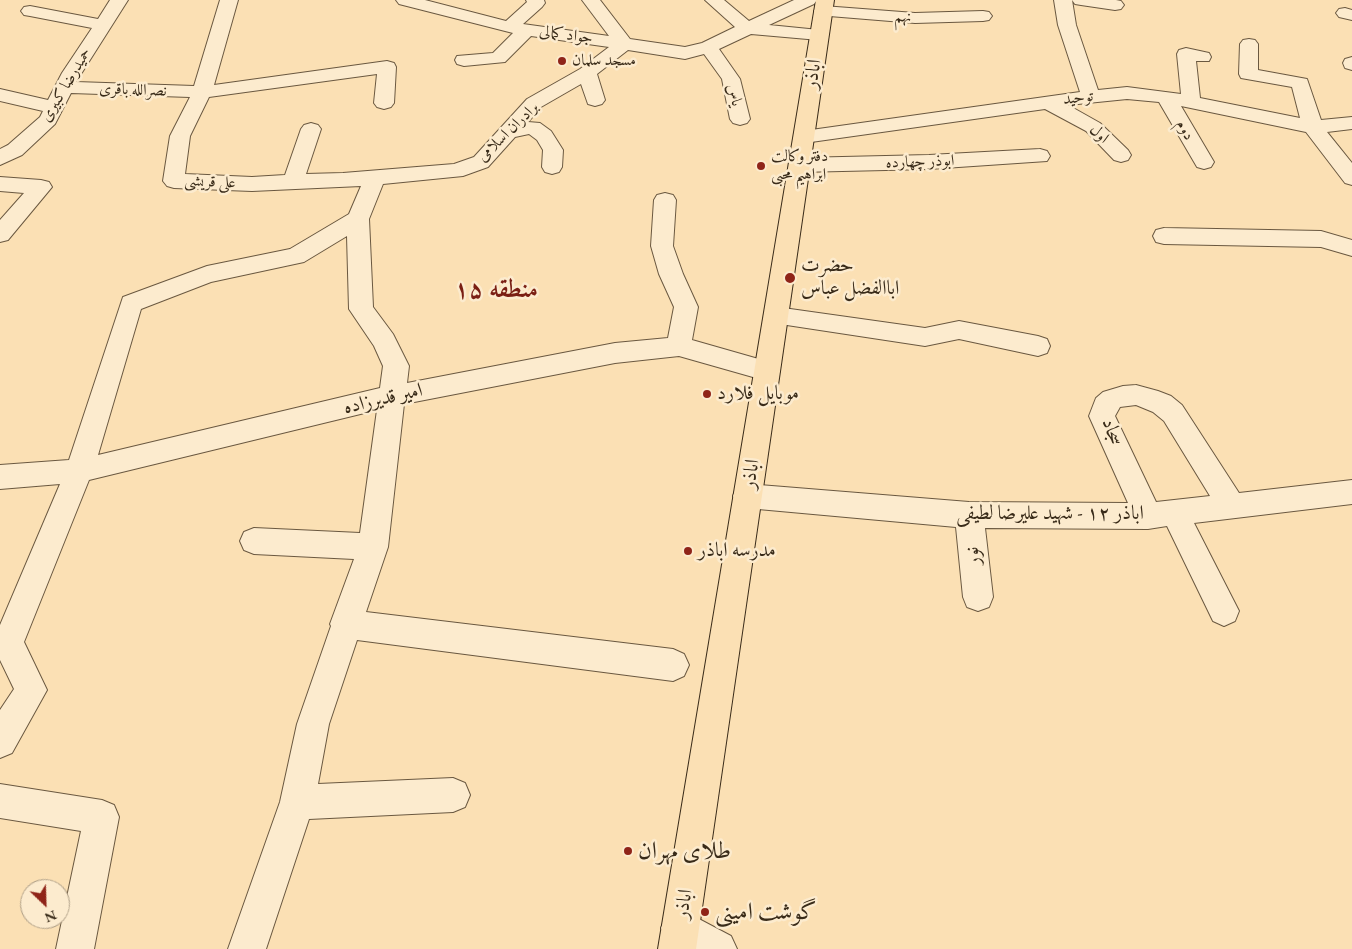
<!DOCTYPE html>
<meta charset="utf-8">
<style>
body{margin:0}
#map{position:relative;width:1352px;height:949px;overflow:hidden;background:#fbe0b4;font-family:"EB Garamond",serif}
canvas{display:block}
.north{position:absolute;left:20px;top:879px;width:50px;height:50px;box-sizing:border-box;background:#fcebce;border:1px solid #ae9e86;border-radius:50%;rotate:156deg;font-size:14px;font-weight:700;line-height:20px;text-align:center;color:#392b19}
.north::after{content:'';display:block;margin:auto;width:18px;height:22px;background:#8f2418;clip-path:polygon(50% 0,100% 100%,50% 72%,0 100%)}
</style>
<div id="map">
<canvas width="1352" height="949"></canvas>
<div class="north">N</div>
</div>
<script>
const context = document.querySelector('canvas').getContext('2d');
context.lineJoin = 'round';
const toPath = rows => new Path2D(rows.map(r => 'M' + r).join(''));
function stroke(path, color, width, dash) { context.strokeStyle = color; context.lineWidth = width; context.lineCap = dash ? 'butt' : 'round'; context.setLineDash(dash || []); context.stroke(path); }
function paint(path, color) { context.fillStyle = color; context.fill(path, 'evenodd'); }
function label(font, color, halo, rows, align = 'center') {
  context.font = font + ' "EB Garamond",Amiri,serif'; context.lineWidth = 5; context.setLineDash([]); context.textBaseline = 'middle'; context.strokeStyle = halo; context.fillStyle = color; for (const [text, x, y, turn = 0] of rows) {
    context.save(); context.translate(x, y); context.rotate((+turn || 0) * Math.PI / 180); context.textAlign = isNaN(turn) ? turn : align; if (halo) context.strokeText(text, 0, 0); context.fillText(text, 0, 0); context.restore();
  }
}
const minor = toPath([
 [110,0,128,0,76,82,194,86,220,0,238,0,214,85,387,61,394,63,396,67,394,103,391,107,384,109,377,107,374,103,377,74,209,97,190,136,185,174,252,177,285,175,301,129,304,125,311,123,318,125,321,129,306,174,343,173,454,164,474,157,527,99,580,69,609,47,531,36,505,62,464,66,457,64,455,60,457,56,493,53,513,33,399,4,396,0,425,0,506,21,527,2,526,0,544,0,545,3,542,7,523,24,609,36,582,0,600,0,630,39,685,47,702,43,735,27,705,0,724,0,749,21,794,0,817,0,814,4,769,25,819,30,825,31,828,35,825,39,819,40,751,34,719,49,740,79,750,119,747,123,740,125,733,123,730,119,722,79,704,54,685,59,628,50,597,74,605,100,602,104,595,106,588,104,581,84,541,107,528,122,540,123,551,131,563,150,562,167,559,172,552,174,545,172,542,167,543,150,537,140,529,134,515,137,488,167,463,176,383,184,369,219,373,307,393,334,409,366,407,383,615,343,668,338,674,307,659,274,651,246,654,200,657,195,665,193,673,195,676,200,673,246,683,274,698,307,692,340,776,364,780,371,776,378,767,381,679,356,615,363,404,404,388,547,366,612,673,649,684,654,689,665,684,676,673,681,357,640,329,724,318,784,453,778,465,783,470,795,465,807,453,812,309,819,266,949,228,949,280,802,297,724,331,626,330,624,354,559,254,554,244,550,240,541,244,532,254,528,360,533,377,410,89,480,24,642,47,690,12,753,0,758,0,710,14,689,0,660,0,625,60,484,0,489,0,465,69,460,123,297,207,266,290,249,349,214,361,186,252,191,174,188,167,186,163,181,170,136,190,97,71,93,55,124,22,155,0,165,0,149,8,145,40,117,43,111,0,101,0,89,48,100,62,73,92,28,30,16,24,15,21,11,24,7,30,6,98,19,110,0],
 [347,236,349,309,374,346,383,366,380,388,98,455,141,309,211,282,304,262,347,236],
 [1054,0,1072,0,1076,25,1098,90,1127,87,1181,94,1177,54,1179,50,1186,48,1209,53,1211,57,1209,61,1196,61,1200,98,1300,118,1292,87,1241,78,1239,74,1240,44,1243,40,1249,39,1255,40,1258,44,1258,70,1307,79,1321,120,1352,117,1352,129,1327,132,1352,163,1352,185,1345,183,1306,132,1181,106,1214,162,1211,167,1204,169,1197,167,1159,102,1127,99,1068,105,1100,123,1128,150,1131,155,1128,160,1121,162,1114,160,1086,131,1045,109,804,143,797,142,794,137,797,132,804,131,1080,92,1058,25,1054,0],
 [1072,0,1116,0,1121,1,1124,5,1121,9,1115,10,1081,5,1075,4,1072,0],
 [823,6,915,13,983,11,989,12,992,16,989,20,983,21,915,23,817,15,814,11,817,7,823,6],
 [1345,8,1352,10,1352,20,1339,17,1336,13,1339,9,1345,8],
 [1352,57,1352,70,1345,68,1343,63,1345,59,1352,57],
 [1040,149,1047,151,1050,156,1047,161,929,169,799,172,792,170,789,165,792,160,799,158,929,155,1040,149],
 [0,177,41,180,49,182,52,187,8,240,0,242,0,220,24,193,0,191,0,177],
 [1164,228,1321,231,1352,240,1352,256,1321,247,1164,244,1156,242,1153,236,1156,230,1164,228],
 [776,307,925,328,959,321,1038,336,1047,339,1050,346,1047,353,1038,356,959,339,925,346,767,322,764,316,767,310,776,307],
 [1136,385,1158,391,1171,396,1182,405,1239,493,1352,480,1352,504,1194,523,1239,611,1235,621,1224,626,1213,621,1167,526,1148,529,985,528,993,597,989,607,978,611,967,607,963,597,956,527,747,508,737,505,733,496,737,487,747,484,969,502,1128,503,1089,416,1096,398,1103,392,1123,386,1136,385],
 [1136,405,1153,412,1164,421,1210,496,1156,502,1115,416,1120,407,1136,405],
 [0,784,102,800,114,805,119,817,94,949,56,949,81,831,0,818,0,784],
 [680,909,731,936,737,949,681,949,667,941,661,928,667,915,680,909]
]);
const major = toPath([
 [816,0,834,0,696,949,658,949,816,0]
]);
const markers = [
 [562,61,5,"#8f2418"],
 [761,166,5,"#8f2418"],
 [790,278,6,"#8f2418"],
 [707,394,5,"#8f2418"],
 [688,551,5,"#8f2418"],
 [628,851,5,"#8f2418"],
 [705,912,5,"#8f2418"]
];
const farStreetnames = [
 ["نهم",903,17,3],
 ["جواد کمالی",566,35,8],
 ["حمیدرضا کبیری",66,85,-59],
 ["نصرالله باقری",133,90,2],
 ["یاس",734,95,75],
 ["توحید",1078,98,-7],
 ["دوم",1185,130,60],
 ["برادران اسلامی",508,132,-44],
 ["اول",1099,134,42],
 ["ابوذر چهارده",920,162,-2],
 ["علی قریشی",210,182,3]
];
const farPoinames = [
 ["مسجد سلمان",572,61],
 ["دفتر وکالت",771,157],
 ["ابراهیم محبی",771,175]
];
const streetNames = [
 ["اباذر",813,74,-81],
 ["امیر قدیرزاده",383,399,-13],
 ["سجاد",1112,432,71],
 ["اباذر",751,474,-81],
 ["اباذر ۱۲ - شهید علیرضا لطیفی",1050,514],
 ["نور",973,556,-96],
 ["اباذر",684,904,-81]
];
const poiNames = [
 ["حضرت",801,266],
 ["اباالفضل عباس",801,289],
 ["موبایل فلارد",717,394],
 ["مدرسه اباذر",698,551]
];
const nearPoinames = [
 ["طلای مهران",638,851],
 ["گوشت امینی",715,912]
];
const districtNames = [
 ["منطقه ۱۵",496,290]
];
stroke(minor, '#6a5840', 2);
stroke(major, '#392b19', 2);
paint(minor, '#fcebce');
paint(major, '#fbe0b4');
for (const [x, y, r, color] of markers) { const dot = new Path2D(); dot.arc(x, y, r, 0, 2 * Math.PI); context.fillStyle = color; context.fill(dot); stroke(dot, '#fcebce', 2); }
label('16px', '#392b19', '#fcebce', farStreetnames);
label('16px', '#392b19', '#fcebce', farPoinames, 'left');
label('20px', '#392b19', '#fcebce', streetNames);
label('20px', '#392b19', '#fcebce', poiNames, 'left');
label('24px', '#392b19', '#fcebce', nearPoinames, 'left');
label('bold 25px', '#7a1f14', '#fcebce', districtNames);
</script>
